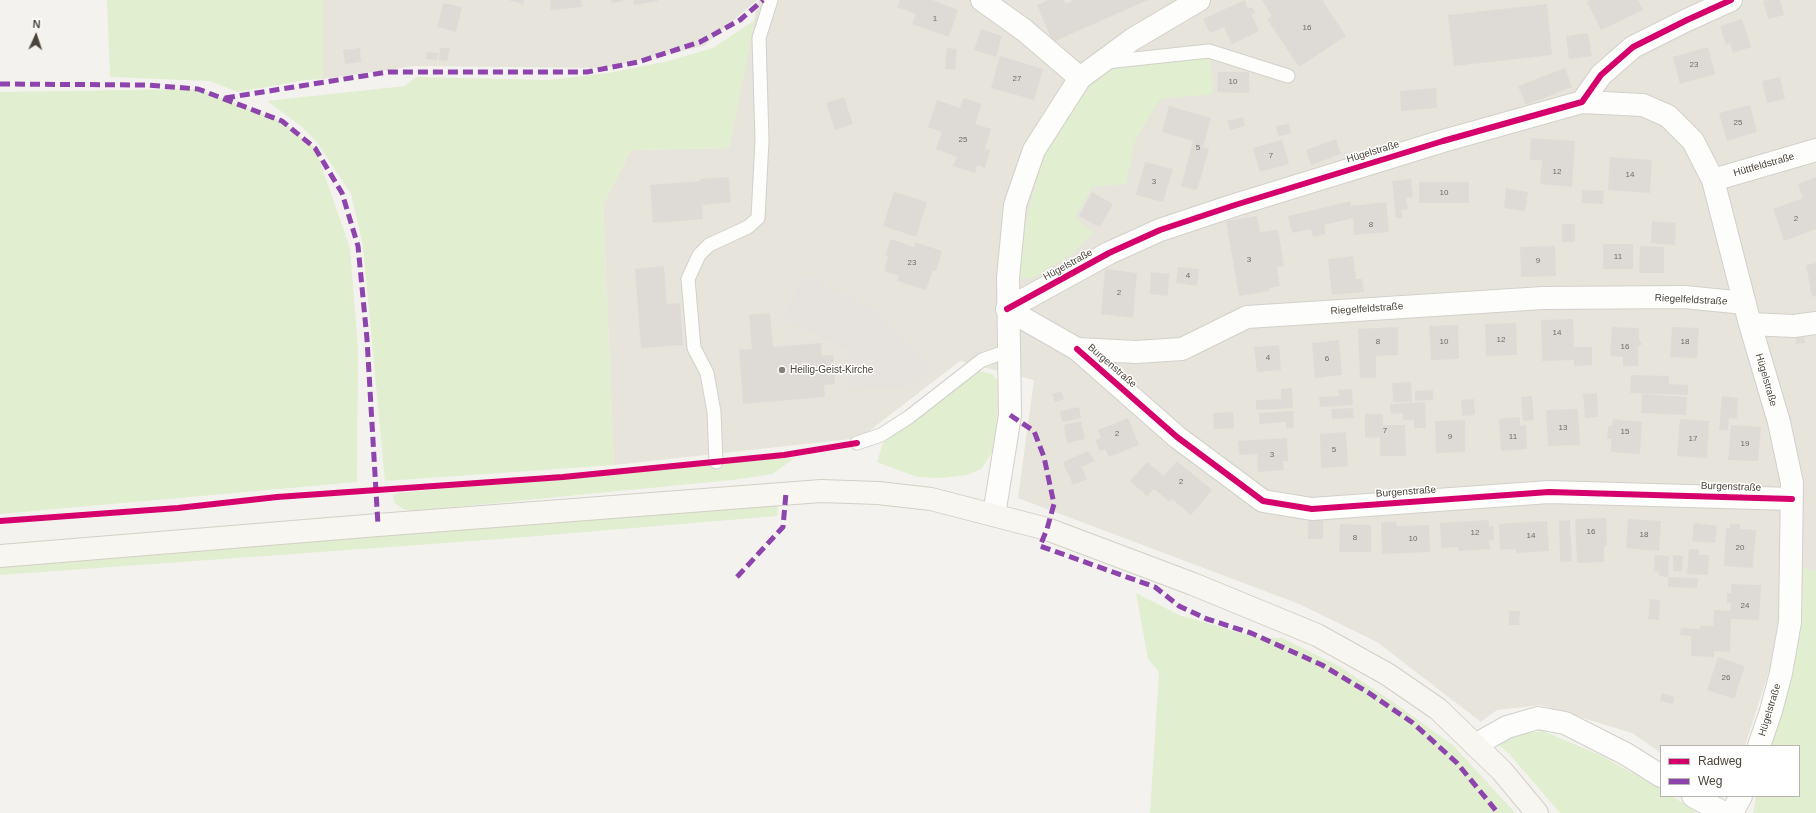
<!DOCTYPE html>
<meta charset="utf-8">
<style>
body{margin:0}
#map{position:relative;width:1816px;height:813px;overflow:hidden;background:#f4f2ee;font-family:Arial,sans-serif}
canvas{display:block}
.legend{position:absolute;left:1660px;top:745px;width:140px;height:52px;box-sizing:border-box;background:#fff;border:1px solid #b7b4b0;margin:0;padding:5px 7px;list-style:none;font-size:12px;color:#4b4439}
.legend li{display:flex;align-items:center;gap:8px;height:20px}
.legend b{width:20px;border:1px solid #b7b4b0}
.north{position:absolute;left:16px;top:16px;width:40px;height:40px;-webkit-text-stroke:3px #fff;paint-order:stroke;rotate:3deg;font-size:11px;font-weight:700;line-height:16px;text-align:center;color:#4b4439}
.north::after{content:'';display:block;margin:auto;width:14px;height:18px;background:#4b4439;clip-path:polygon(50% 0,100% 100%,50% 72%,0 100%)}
</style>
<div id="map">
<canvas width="1816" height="813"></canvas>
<ul class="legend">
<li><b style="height:5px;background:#d6006c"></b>Radweg</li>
<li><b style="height:5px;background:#8e44ad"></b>Weg</li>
</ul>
<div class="north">N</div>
</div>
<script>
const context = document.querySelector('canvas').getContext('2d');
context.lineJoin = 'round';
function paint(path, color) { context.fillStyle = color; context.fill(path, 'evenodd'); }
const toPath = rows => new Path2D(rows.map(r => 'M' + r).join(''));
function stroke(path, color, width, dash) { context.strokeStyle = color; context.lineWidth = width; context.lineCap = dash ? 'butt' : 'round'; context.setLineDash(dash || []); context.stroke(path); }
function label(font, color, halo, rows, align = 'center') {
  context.font = font + ' Arial,sans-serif'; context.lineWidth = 3; context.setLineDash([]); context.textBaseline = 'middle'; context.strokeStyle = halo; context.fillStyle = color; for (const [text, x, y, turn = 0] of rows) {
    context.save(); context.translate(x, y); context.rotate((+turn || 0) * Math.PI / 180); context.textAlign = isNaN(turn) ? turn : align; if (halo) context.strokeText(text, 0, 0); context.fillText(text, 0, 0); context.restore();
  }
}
const residential = toPath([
 [323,0,757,0,704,46,604,68,414,66,323,79],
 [758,0,1816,0,1816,571,1782,565,1779,640,1745,746,1661,746,1661,753,1632,733,1541,705,1497,710,1481,722,1377,642,1299,604,1018,498,1034,380,960,361,860,438,614,465,603,204,631,150,729,148]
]);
const green = toPath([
 [107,0,323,0,323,79,305,80,238,92,210,81,110,77],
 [755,20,729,148,631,150,603,204,614,465,385,481,363,246,351,194,316,141,301,126,267,101,405,86,416,77,549,80,608,73,668,61,713,48],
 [1210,58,1213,94,1160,99,1135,141,1126,184,1092,187,1075,218,1093,232,1074,253,1032,278,1019,278,1026,219,1041,164,1061,122,1094,82,1108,68],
 [198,89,282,121,315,148,350,248,358,347,357,482,0,514,0,92],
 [979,371,992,374,1001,384,993,451,981,469,967,475,942,478,917,477,877,462,883,443],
 [794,458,773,474,732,480,414,511,403,509,394,502,393,496,398,493,716,462],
 [774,504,778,507,777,516,501,539,0,575,0,563],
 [1801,568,1816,571,1816,813,1753,813,1756,796,1799,796,1799,746,1769,746],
 [1136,593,1179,615,1255,637,1282,638,1339,666,1393,702,1454,746,1515,813,1150,813,1159,672,1148,659],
 [1543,731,1600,755,1661,789,1661,796,1672,796,1697,813,1560,813,1511,756,1498,744,1511,735]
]);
const parking = toPath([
 [803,274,880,313,932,365,905,389,849,390,847,350,781,318]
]);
const building = toPath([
 [508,0,524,0,523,4],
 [550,0,581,0,582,7,551,10],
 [611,0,623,0,623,1,612,3],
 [633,0,658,0,658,1,634,5],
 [900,0,932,0,958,10,949,37,912,24,916,14,897,7],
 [1048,0,1064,0,1066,4,1074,0,1148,0,1053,42,1037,5],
 [1245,0,1248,9,1252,7,1255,13,1251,14,1259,31,1232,44,1224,27,1210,33,1203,19],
 [1262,0,1322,0,1346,36,1299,67,1267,19,1272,16],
 [1591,0,1638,0,1643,10,1601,30,1587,2],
 [1768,0,1780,0,1784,15,1768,19,1763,1],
 [443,3,462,7,456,32,437,27],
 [1547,4,1552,55,1454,66,1448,15],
 [1742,19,1751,47,1733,53,1730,43,1726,45,1720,26],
 [981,29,1002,36,996,57,974,50],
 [1588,33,1592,56,1569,59,1566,36],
 [1708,47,1715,74,1680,84,1673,57],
 [360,48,361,62,345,64,343,50],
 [440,48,450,48,447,61,439,60],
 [947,48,957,49,955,70,945,69],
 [427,52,438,53,437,60,426,59],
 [1000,56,1043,69,1034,100,991,88],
 [1565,68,1572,87,1526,105,1518,86],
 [1218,72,1249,72,1249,93,1217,92],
 [1780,77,1785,99,1767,103,1762,81],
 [1436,88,1437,108,1401,111,1400,91],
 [844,97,853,124,835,130,826,103],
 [963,98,982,104,975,124,991,129,985,148,990,150,985,168,977,165,975,173,953,166,957,157,936,149,942,132,928,127,937,100,960,108],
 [1750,105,1757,132,1727,141,1719,113],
 [1169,106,1211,118,1203,147,1209,149,1197,190,1181,186,1193,141,1162,132],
 [1243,117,1245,126,1230,130,1227,121],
 [1289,124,1291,134,1278,136,1276,126],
 [1531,138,1575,141,1572,187,1540,184,1542,160,1530,160],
 [1336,139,1341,154,1311,165,1306,150],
 [1282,140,1289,164,1260,172,1253,148],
 [1610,157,1652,160,1650,193,1608,190],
 [1145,162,1173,169,1163,202,1136,195],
 [729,177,731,202,702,205,703,219,653,223,650,185,701,181,700,179],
 [1816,177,1816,229,1784,241,1773,209,1803,198,1798,184],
 [1411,179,1413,197,1406,198,1408,209,1401,210,1402,218,1396,218,1392,181],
 [1419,182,1469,182,1469,203,1419,203],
 [1506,188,1528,192,1525,211,1504,208],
 [1582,190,1604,191,1603,204,1582,203],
 [894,192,927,202,916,237,883,226],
 [1092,192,1113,204,1100,227,1079,216],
 [1351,201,1351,206,1386,202,1389,232,1354,235,1353,218,1324,225,1326,234,1313,237,1311,229,1292,233,1288,216],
 [1257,216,1260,232,1278,230,1284,266,1277,267,1280,286,1269,288,1269,291,1239,296,1226,221],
 [1652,221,1676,223,1675,245,1651,243],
 [1562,224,1575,224,1575,242,1562,242],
 [891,239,914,247,915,242,942,251,936,271,933,270,926,290,897,281,899,276,884,271,888,257,885,256],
 [1603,244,1633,244,1633,269,1603,269],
 [1555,246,1556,276,1521,277,1520,247],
 [1640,246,1664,247,1664,273,1639,273],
 [1353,256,1356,279,1362,279,1364,292,1332,295,1328,259],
 [1816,263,1816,296,1812,297,1806,265],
 [664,266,667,304,680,303,683,345,641,348,635,269],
 [1178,267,1199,269,1197,286,1176,283],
 [1105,269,1137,273,1133,318,1101,314],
 [1151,272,1169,274,1168,296,1150,294],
 [770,313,773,347,821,343,822,356,833,355,835,384,824,385,825,397,743,404,739,350,752,349,749,315],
 [1573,319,1574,347,1592,347,1592,365,1574,366,1574,360,1542,361,1541,320],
 [1516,323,1517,355,1486,356,1485,324],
 [1458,325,1459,359,1431,360,1429,326],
 [1398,327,1398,355,1376,356,1376,378,1360,378,1358,329],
 [1612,327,1639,328,1639,340,1642,344,1638,347,1638,366,1623,366,1623,357,1610,356],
 [1672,327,1699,328,1697,358,1670,357],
 [1804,337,1805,343,1796,344,1796,338],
 [1339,340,1342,375,1315,378,1312,343],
 [1279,345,1281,370,1257,372,1254,347],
 [1631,375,1669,376,1669,384,1688,385,1688,395,1630,393],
 [1411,382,1412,402,1393,402,1392,383],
 [1292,388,1293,408,1256,410,1256,400,1281,399,1281,389],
 [1352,389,1353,405,1320,407,1319,397,1339,396,1338,390],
 [1433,390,1433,400,1415,401,1415,391],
 [1061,391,1064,399,1055,402,1052,394],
 [1597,393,1598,417,1585,418,1583,394],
 [1642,394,1687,397,1686,415,1641,413],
 [1532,396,1534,420,1523,421,1521,397],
 [1722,396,1738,398,1737,419,1729,418,1728,430,1719,430],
 [1474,399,1475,415,1462,416,1461,400],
 [1425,402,1426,428,1414,428,1414,420,1403,420,1403,413,1391,414,1390,404],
 [1079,407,1081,418,1062,422,1060,411],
 [1353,408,1354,418,1332,419,1331,409],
 [1578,409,1580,445,1548,446,1546,410],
 [1293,411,1294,428,1286,428,1286,422,1259,424,1259,413],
 [1233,412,1234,428,1214,429,1213,413],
 [1365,414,1383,414,1383,425,1405,425,1406,456,1380,456,1380,437,1365,438],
 [1520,417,1520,426,1526,425,1527,449,1501,451,1499,419],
 [1128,418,1139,445,1109,457,1105,449,1100,451,1095,440,1101,438,1098,430],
 [1613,419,1642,422,1640,454,1611,452,1611,439,1607,439,1608,426,1612,426],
 [1680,419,1709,421,1707,458,1677,456],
 [1465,420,1465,452,1436,453,1435,421],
 [1081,421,1085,439,1067,443,1064,425],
 [1731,425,1761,427,1758,461,1728,460],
 [1346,432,1348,466,1321,468,1320,434],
 [1287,438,1288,461,1283,461,1284,470,1258,472,1257,454,1239,455,1238,441],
 [1088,451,1095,461,1082,467,1087,479,1073,485,1063,462],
 [1177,461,1212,490,1191,515,1172,499,1170,502,1154,489,1147,496,1130,481,1147,462,1164,476],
 [1308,518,1323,518,1323,539,1308,539],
 [1606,518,1607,546,1604,546,1604,562,1577,563,1575,519],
 [1628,519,1661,521,1659,551,1626,548],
 [1488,520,1489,527,1493,526,1494,540,1489,541,1490,549,1458,551,1458,547,1441,548,1440,523],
 [1570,520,1572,561,1560,562,1559,521],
 [1547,521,1549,551,1516,553,1516,549,1500,550,1499,524],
 [1381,522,1396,522,1397,526,1429,525,1430,552,1382,554],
 [1694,523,1717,526,1715,543,1692,541],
 [1340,524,1371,525,1371,552,1339,552],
 [1730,524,1740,524,1740,529,1756,530,1753,568,1724,566,1726,528,1730,528],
 [1689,549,1699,550,1699,555,1709,555,1708,575,1687,574],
 [1655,555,1669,556,1668,577,1659,576,1659,572,1654,571],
 [1673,555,1683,556,1682,571,1673,571],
 [1668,577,1698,578,1697,588,1668,587],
 [1731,584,1761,585,1759,620,1731,619,1730,652,1714,651,1714,657,1691,656,1691,636,1680,635,1681,628,1700,629,1700,626,1713,626,1714,610,1730,611,1731,603,1727,603,1727,593,1731,593],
 [1650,599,1660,600,1659,620,1648,619],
 [1509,611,1520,611,1519,625,1509,625],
 [1718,657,1745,666,1734,699,1707,690],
 [1662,693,1675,697,1673,704,1660,701]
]);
const lane = toPath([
 [1106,62,1209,51,1288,76],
 [857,443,881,435,909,417,982,360,1008,351],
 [716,462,714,412,707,373,694,348,688,279,699,255,709,245,748,227,758,218,762,140,759,38,771,0]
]);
const street = toPath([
 [982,0,1024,30,1080,78],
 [1582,102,1643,105,1668,116,1693,141,1713,180,1750,324,1779,422,1792,483,1790,622,1781,673,1771,711,1759,746],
 [1713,180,1816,150],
 [1007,309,1109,253,1160,230,1235,205,1443,141,1582,102,1601,75,1633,47,1687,20,1731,0],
 [1007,309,1077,349,1136,352,1182,349,1247,317,1543,298,1684,297,1745,303],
 [1750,324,1794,326,1816,323],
 [1077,349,1177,437,1263,501,1312,509,1549,492,1792,499],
 [994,515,1010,415,1008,278,1015,205,1034,150,1080,78,1133,39,1199,0],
 [1475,745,1507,727,1538,718,1565,723,1626,754,1661,776],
 [1693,796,1724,813],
 [1732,813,1741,796]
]);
const secondary = toPath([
 [0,556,378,525,821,491,878,493,931,499,1047,529,1193,584,1317,635,1387,674,1438,709,1502,771,1537,813]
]);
const quiet = toPath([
 [0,84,146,85,198,89,282,121,315,148,342,193,358,246,367,339,378,525],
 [225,98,388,72,587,72,638,62,700,42,740,20,763,0],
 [1010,415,1034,431,1044,457,1054,504,1047,529,1040,546,1155,587,1179,606,1207,619,1251,633,1322,665,1369,693,1413,723,1457,763,1498,813],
 [737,577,783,527,786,493]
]);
const cycleway = toPath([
 [1007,309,1109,253,1160,230,1235,205,1443,141,1582,102,1601,75,1633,47,1687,20,1731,0],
 [1077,349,1177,437,1263,501,1312,509,1549,492,1792,499],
 [0,521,178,508,277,497,563,477,784,455,857,443]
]);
const markers = [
 [782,370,4,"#868178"]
];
const numberNames = [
 ["1",935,19],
 ["16",1307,28],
 ["23",1694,65],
 ["27",1017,79],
 ["10",1233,82],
 ["25",1738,123],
 ["25",963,140],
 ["5",1198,148],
 ["7",1271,156],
 ["12",1557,172],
 ["14",1630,175],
 ["3",1154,182],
 ["10",1444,193],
 ["2",1796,219],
 ["8",1371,225],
 ["11",1618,257],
 ["3",1249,260],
 ["9",1538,261],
 ["23",912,263],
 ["4",1188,276],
 ["2",1119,293],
 ["14",1557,333],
 ["12",1501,340],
 ["8",1378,342],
 ["10",1444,342],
 ["18",1685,342],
 ["16",1625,347],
 ["4",1268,358],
 ["6",1327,359],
 ["13",1563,428],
 ["7",1385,431],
 ["15",1625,432],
 ["2",1117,434],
 ["9",1450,437],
 ["11",1513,437],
 ["17",1693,439],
 ["19",1745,444],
 ["5",1334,450],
 ["3",1272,455],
 ["2",1181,482],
 ["16",1591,532],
 ["12",1475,533],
 ["18",1644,535],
 ["14",1531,536],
 ["8",1355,538],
 ["10",1413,539],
 ["20",1740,548],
 ["24",1745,606],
 ["26",1726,678]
];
const streetNames = [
 ["Hügelstraße",1373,152,-17],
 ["Hüttfeldstraße",1764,165,-16],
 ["Hügelstraße",1068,265,-29],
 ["Riegelfeldstraße",1691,300,3],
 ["Riegelfeldstraße",1367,309,-4],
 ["Burgenstraße",1112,366,41],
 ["Hügelstraße",1766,380,74],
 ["Burgenstraße",1731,487,2],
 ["Burgenstraße",1406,492,-4],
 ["Hügelstraße",1770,710,-73]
];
const poiNames = [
 ["Heilig-Geist-Kirche",790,370]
];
paint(residential, '#e7e4dc');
paint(green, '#e1eecf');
paint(parking, '#e6e3df');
paint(building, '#dedbd6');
stroke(lane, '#d2d0cb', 15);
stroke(street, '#d2d0cb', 24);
stroke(secondary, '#d3cfc5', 24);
stroke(lane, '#fdfdfc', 13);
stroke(street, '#fdfdfc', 22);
stroke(secondary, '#f7f6f1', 22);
stroke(quiet, '#8e44ad', 5, [10, 5]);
stroke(cycleway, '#d6006c', 6);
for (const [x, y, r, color] of markers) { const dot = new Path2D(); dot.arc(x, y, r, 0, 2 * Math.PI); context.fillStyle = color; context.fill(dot); stroke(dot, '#fff', 1.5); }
label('8px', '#706a61', null, numberNames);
label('10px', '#4b4439', '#fff', streetNames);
label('10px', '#4b4439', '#fff', poiNames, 'left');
</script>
